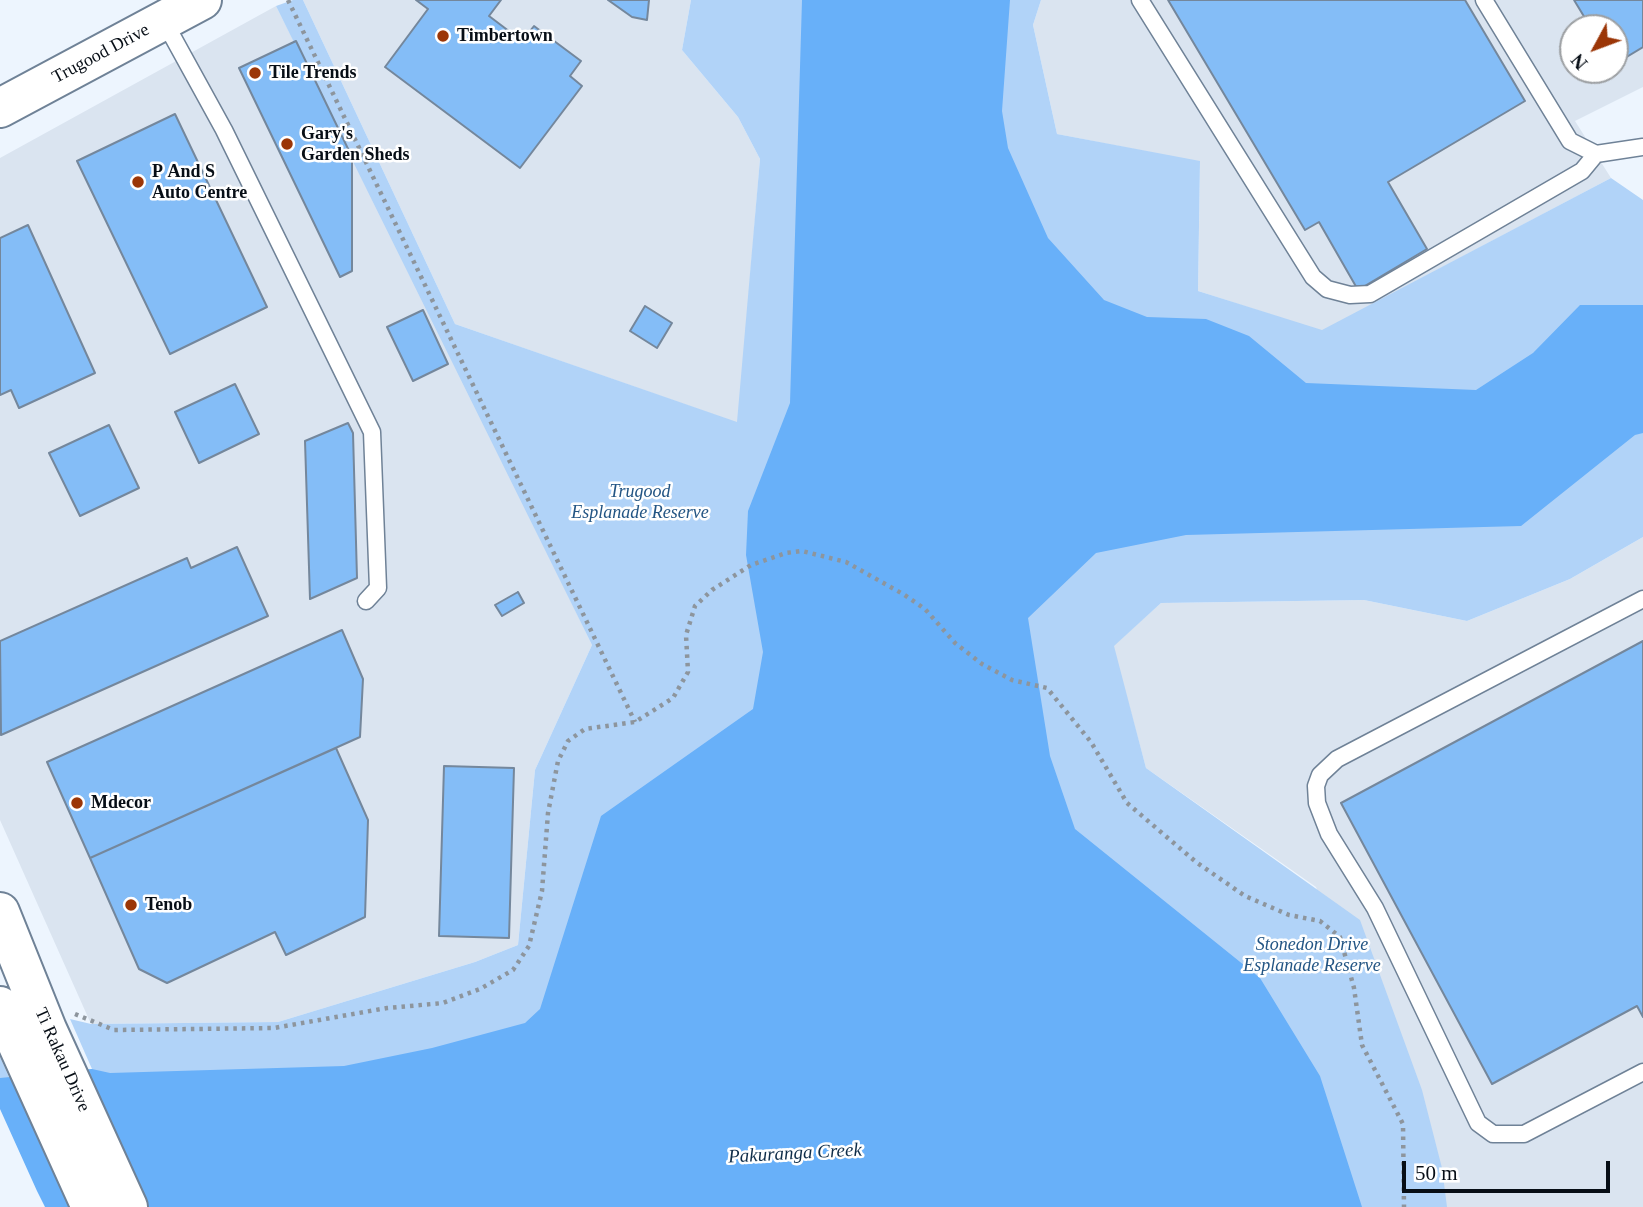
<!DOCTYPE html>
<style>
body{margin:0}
#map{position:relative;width:1643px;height:1207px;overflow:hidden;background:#edf5fe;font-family:Georgia,serif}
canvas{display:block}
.north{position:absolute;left:1559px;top:14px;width:70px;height:70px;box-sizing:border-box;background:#fff;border:2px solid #9c9fa2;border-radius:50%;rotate:229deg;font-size:19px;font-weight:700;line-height:28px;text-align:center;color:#070e16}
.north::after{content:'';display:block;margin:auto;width:24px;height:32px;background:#9b3607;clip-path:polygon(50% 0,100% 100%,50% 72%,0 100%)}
.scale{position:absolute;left:1402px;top:1161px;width:208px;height:32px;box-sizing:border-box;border:4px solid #070e16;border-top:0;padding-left:9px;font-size:21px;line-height:24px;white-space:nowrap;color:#070e16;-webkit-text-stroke:5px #fff;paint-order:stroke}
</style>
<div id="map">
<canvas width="1643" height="1207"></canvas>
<div class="north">N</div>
<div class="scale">50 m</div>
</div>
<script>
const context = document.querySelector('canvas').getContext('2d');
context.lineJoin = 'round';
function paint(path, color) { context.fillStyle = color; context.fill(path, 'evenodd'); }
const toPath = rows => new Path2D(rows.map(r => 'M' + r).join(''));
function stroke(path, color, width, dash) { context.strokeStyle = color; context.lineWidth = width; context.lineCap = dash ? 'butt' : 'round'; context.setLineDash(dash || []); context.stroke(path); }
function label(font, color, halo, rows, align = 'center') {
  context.font = font + ' Georgia,serif'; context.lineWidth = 5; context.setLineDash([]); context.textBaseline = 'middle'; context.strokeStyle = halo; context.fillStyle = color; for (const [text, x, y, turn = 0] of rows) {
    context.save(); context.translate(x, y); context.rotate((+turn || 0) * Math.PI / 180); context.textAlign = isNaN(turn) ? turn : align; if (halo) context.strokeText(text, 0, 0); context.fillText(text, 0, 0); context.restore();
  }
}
const built = toPath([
 [303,0,691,0,682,50,738,117,760,159,738,423,455,324],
 [1041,0,1643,0,1643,87,1575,121,1611,178,1322,331,1198,291,1200,162,1057,134,1033,25],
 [1573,28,1615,28,1615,70,1573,70],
 [276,6,446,343,592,645,535,770,518,945,475,962,278,1022,91,1024,0,820,0,158],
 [1643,537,1643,1207,1420,1207,1316,887,1146,768,1113,646,1161,603,1364,600,1467,621,1570,579]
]);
const green = toPath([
 [293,0,303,0,455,324,737,422,760,159,738,117,682,50,691,0,1041,0,1033,25,1057,134,1200,161,1198,291,1322,330,1611,178,1643,200,1643,537,1570,579,1467,621,1364,600,1161,603,1114,646,1146,768,1360,920,1422,1090,1442,1168,1447,1207,0,1207,0,1057,9,1077,92,1069,70,1019,91,1024,278,1022,475,962,518,945,535,770,592,645,276,6]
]);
const water = toPath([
 [802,0,1010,0,1002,111,1008,148,1048,238,1104,300,1147,317,1206,319,1249,336,1306,383,1476,390,1533,353,1580,305,1643,305,1643,433,1635,435,1521,526,1186,535,1096,553,1028,618,1050,756,1075,829,1260,978,1320,1076,1362,1207,0,1207,0,1078,92,1069,110,1073,344,1066,432,1048,525,1023,540,1009,601,816,753,709,763,652,746,555,748,511,790,403]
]);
const pier = toPath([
 [0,1109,37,1191,45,1207,0,1207]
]);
const building = toPath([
 [416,0,501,0,489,16,522,41,534,26,581,61,570,76,582,86,520,168,385,67,428,9,416,0],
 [608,0,649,0,647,20,632,17,608,0],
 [1168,0,1465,0,1525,101,1388,182,1427,249,1358,290,1319,222,1305,230,1168,0],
 [1574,0,1643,0,1643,47,1615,64,1615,28,1591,28,1574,0],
 [296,41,352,157,352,271,340,277,239,68,296,41],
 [175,114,267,307,170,354,77,161,175,114],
 [28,225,95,373,19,408,11,390,0,395,0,238,28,225],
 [645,306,672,323,657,348,630,331,645,306],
 [423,310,448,364,413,381,387,327,423,310],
 [235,384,259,434,199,463,175,412,235,384],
 [348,423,353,433,357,578,310,599,305,441,348,423],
 [109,425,139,488,80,516,49,453,109,425],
 [237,547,268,616,1,735,0,641,187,558,191,568,237,547],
 [518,592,524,603,502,616,495,605,518,592],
 [342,630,363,679,360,737,90,858,47,762,342,630],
 [1643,641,1643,1017,1637,1006,1492,1084,1341,803,1643,641],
 [336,748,368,820,365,917,286,955,275,932,167,983,139,969,90,858,336,748],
 [444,766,514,768,509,938,439,936,444,766]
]);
const path = toPath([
 [288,0,635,722],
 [75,1014,114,1030,274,1028,387,1008,443,1003,480,989,513,970,529,946,542,891,548,813,558,761,568,741,585,729,635,722,673,698,688,672,686,635,695,606,712,590,751,565,786,553,802,551,846,562,903,594,925,609,955,643,982,664,1012,680,1047,688,1091,742,1127,803,1196,862,1245,896,1289,915,1320,921,1340,937,1354,988,1362,1045,1403,1124,1404,1207]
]);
const lane = toPath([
 [1140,0,1313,277,1327,289,1350,295,1370,294,1582,171,1596,154],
 [1484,0,1570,141,1596,154,1643,147],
 [164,21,224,130,372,432,378,588,366,601],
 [1643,599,1337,759,1320,775,1316,786,1317,803,1329,834,1375,908,1478,1123,1493,1134,1524,1134,1643,1072]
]);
const secondary = toPath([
 [0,108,202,0]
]);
const primary = toPath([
 [0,912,47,1029,128,1207],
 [0,1006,91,1207]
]);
const markers = [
 [443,36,7,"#9b3607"],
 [255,73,7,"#9b3607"],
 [287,144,7,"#9b3607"],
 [138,182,7,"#9b3607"],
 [77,803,7,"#9b3607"],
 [131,905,7,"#9b3607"]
];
const poiNames = [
 ["Timbertown",457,36],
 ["Tile Trends",269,73],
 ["Gary's",301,134],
 ["Garden Sheds",301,155],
 ["P And S",152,172],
 ["Auto Centre",152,193],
 ["Mdecor",91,803],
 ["Tenob",145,905]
];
const streetNames = [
 ["Trugood Drive",101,54,-28],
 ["Ti Rakau Drive",62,1060,66]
];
const parkNames = [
 ["Trugood",640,492],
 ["Esplanade Reserve",640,513],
 ["Stonedon Drive",1312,945],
 ["Esplanade Reserve",1312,966]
];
const waterNames = [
 ["Pakuranga Creek",795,1154,-3]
];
paint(built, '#dae4f0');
paint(green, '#b1d3f8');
paint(water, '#68b0f9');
paint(pier, '#edf5fe');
paint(building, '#84bdf7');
stroke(building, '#74879c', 2);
stroke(lane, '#6f8297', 19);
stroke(secondary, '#6f8297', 42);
stroke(primary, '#6f8297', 42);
stroke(path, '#8d959d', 4.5, [3.5, 5]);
stroke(lane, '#fff', 16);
stroke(secondary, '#fff', 38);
stroke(primary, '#fff', 38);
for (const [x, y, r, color] of markers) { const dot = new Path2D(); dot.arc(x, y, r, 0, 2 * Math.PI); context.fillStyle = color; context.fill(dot); stroke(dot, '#fff', 2.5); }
label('bold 18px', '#070e16', '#fff', poiNames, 'left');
label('18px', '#070e16', '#fff', streetNames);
label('italic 18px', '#235584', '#fff', parkNames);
label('italic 19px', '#0f2d49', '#fff', waterNames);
</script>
